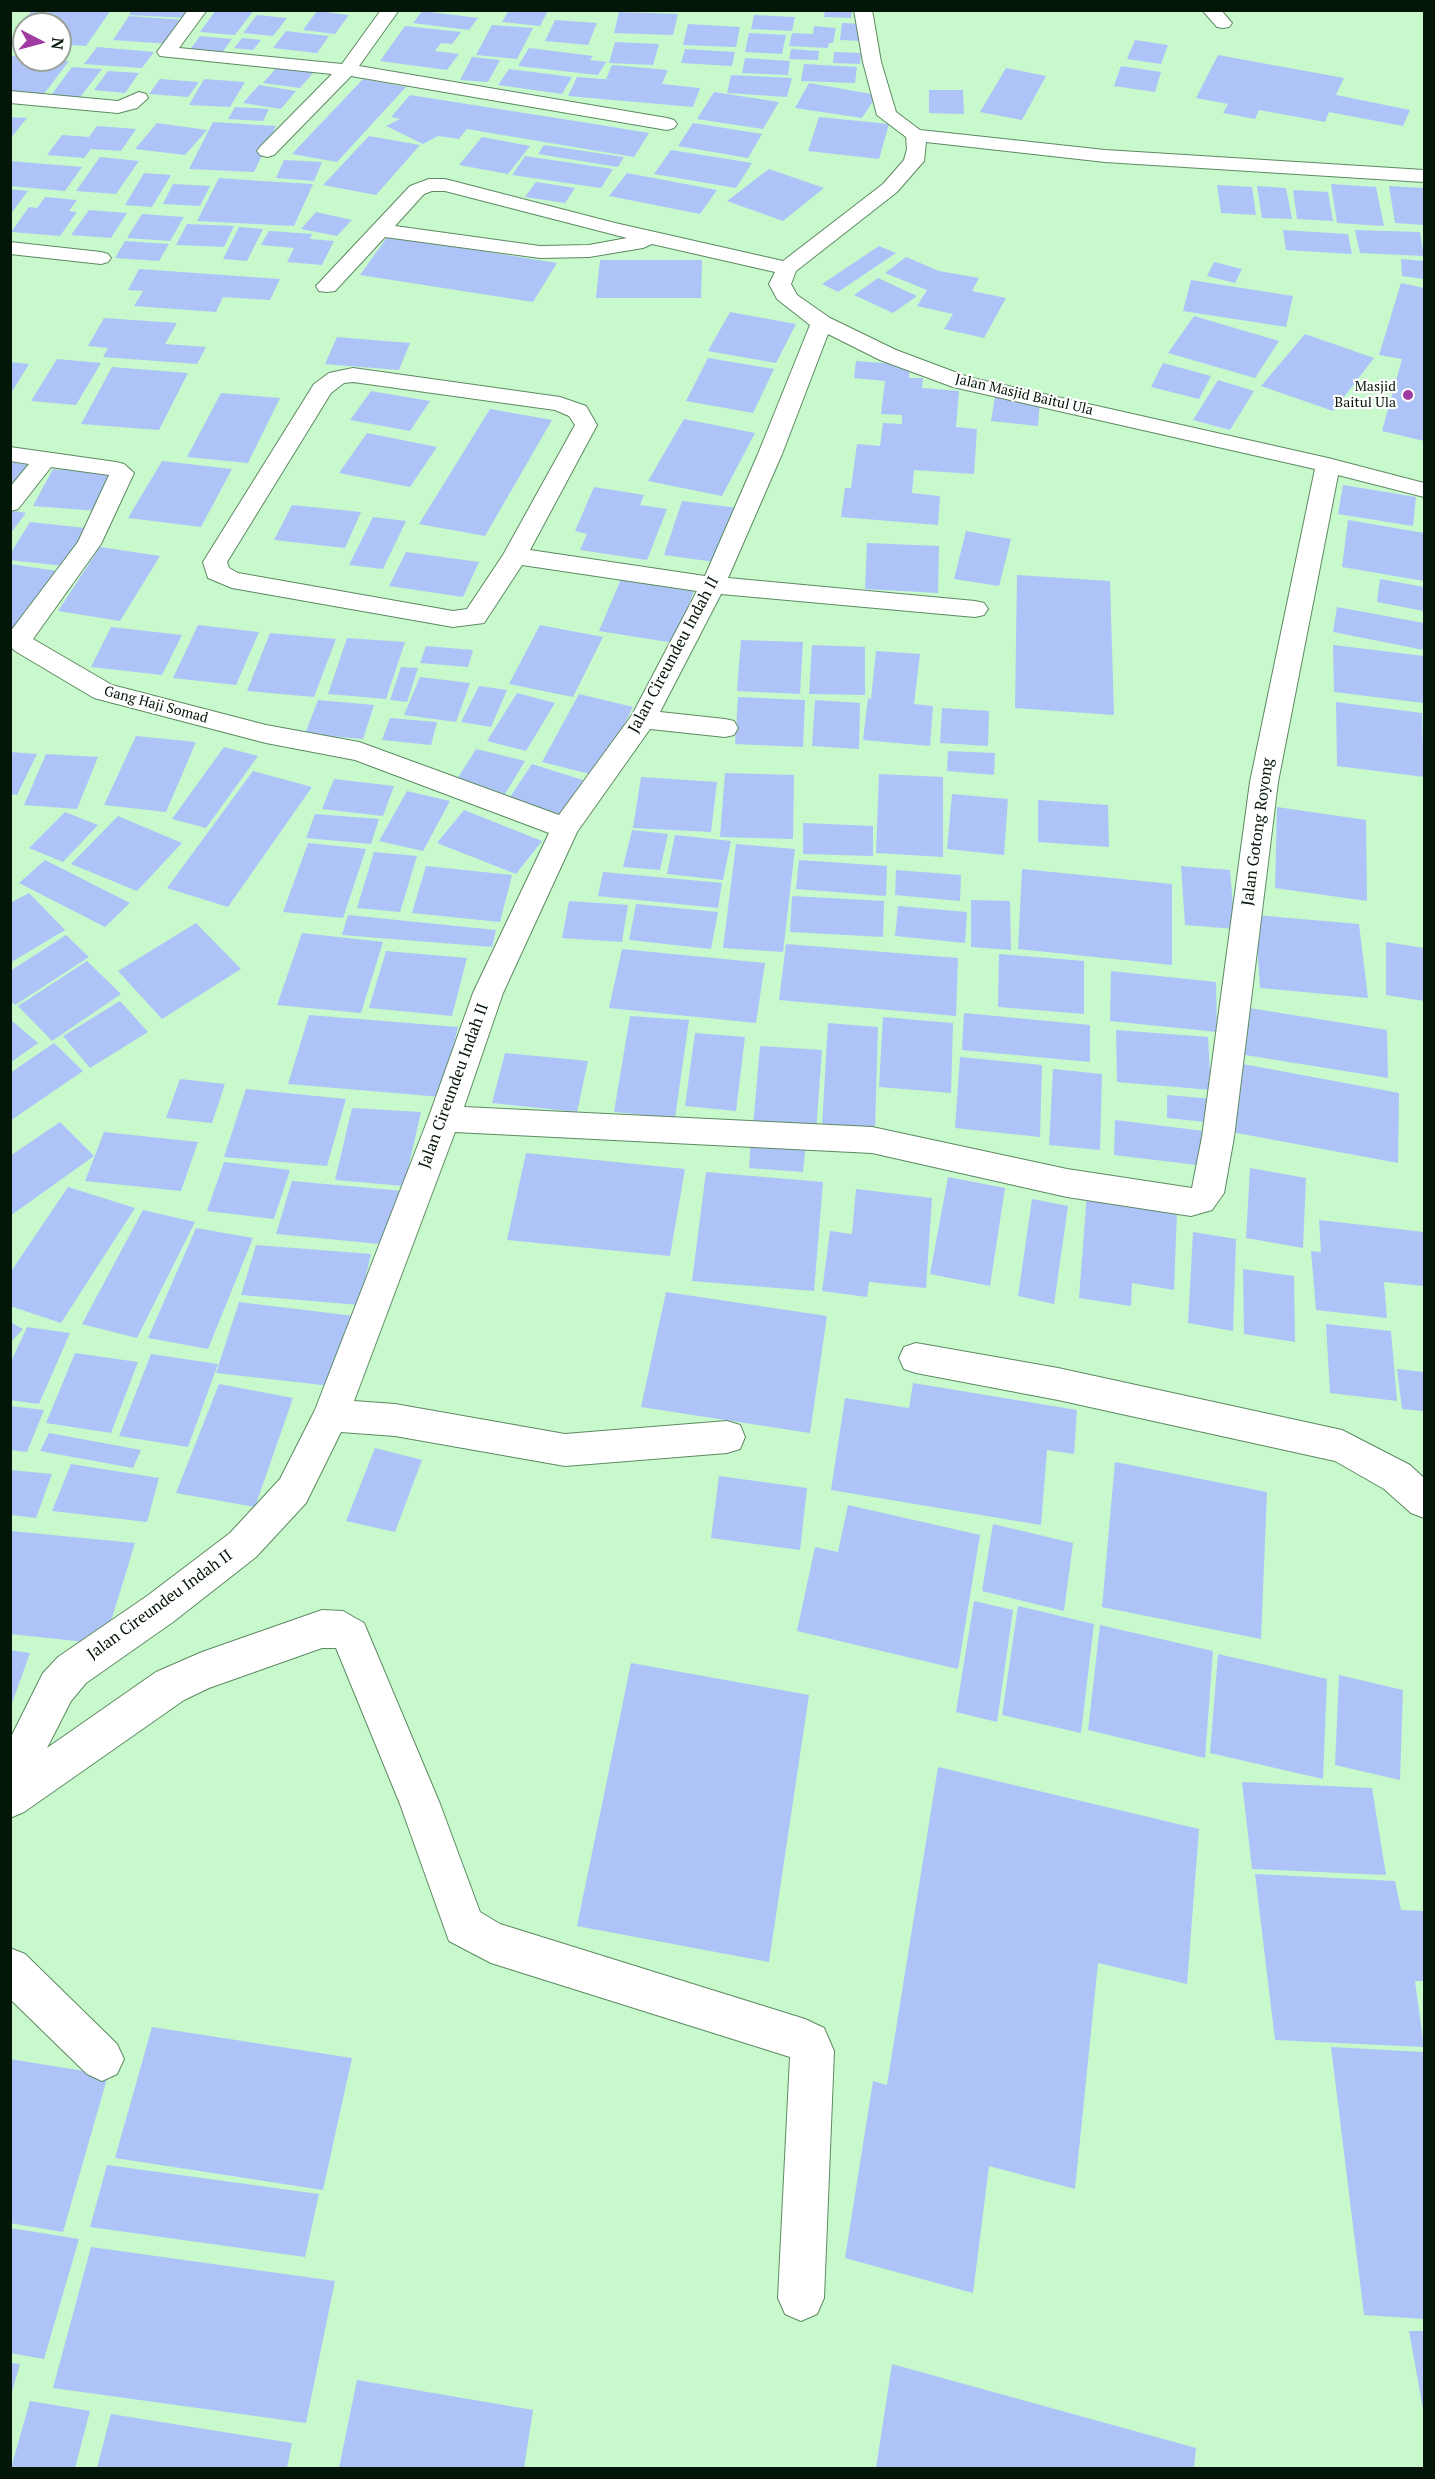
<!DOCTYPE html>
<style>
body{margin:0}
#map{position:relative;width:1435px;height:2479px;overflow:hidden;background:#c7f9cc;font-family:"PT Serif",serif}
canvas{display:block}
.frame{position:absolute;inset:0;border:12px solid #041607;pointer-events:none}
.north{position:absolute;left:12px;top:12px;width:60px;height:60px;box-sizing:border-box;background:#fff;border:2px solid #9ba29c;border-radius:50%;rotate:96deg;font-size:16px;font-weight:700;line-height:24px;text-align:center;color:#041607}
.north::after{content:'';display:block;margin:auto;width:21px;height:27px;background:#9f3ba1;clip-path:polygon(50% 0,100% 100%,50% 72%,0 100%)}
</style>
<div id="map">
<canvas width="1435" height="2479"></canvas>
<div class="frame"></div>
<div class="north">N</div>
</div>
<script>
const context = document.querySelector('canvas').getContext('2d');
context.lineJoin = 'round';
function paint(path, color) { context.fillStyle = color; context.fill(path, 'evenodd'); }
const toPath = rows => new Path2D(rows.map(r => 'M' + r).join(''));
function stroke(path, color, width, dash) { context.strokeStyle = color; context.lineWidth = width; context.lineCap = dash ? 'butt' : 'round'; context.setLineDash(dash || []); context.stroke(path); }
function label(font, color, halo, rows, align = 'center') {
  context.font = font + ' "PT Serif",serif'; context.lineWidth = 4.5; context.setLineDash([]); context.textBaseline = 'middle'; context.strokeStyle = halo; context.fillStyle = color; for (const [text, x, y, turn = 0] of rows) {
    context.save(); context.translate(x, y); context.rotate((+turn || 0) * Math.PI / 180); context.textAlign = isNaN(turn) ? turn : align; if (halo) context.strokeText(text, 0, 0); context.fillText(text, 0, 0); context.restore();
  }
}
const building = toPath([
 [32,10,111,10,86,46,60,44,60,24,24,24,24,42,10,41],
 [132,10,192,10,187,18,129,15],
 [216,10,254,10,235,35,200,32],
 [509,10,538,10,548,11,540,26,502,22],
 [825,10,852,10,851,18,824,17],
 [317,11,349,15,335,34,303,30],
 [422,11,478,18,469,30,413,23],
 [619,12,678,14,673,35,614,33],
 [257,15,287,18,273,36,243,33],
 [754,15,795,17,792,31,751,29],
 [129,16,186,20,169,44,113,40],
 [555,20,597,23,588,45,545,41],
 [842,23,864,24,862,41,840,40],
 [688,24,740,27,736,47,683,45],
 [492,25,533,28,517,59,476,55],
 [405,26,461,32,452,44,441,43,435,51,459,54,447,70,380,61],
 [814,26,836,28,833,43,829,43,828,48,789,46,792,33,813,34],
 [286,31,329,36,317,53,273,48],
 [749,33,786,35,782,54,745,52],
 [200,36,232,39,221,54,189,51],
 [242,38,261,40,253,50,234,48],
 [1135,40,1168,45,1161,64,1127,59],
 [615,42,659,44,653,65,609,63],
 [97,47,154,52,142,68,84,64],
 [529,48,593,56,590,60,606,62,598,75,518,66],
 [685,49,735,52,732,66,681,63],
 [791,49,819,51,818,60,789,59],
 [834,52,861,53,860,64,833,63],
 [1218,55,1344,78,1336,95,1410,110,1403,126,1329,112,1325,122,1259,110,1255,119,1223,113,1228,104,1196,98],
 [10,56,24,57,24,60,69,61,44,94,10,92],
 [472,57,500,60,488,82,460,80],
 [745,58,790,61,788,75,742,73],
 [804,64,857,67,855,83,801,81],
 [612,65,668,70,662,84,700,88,693,107,568,96,577,77,628,81,606,79],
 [278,66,314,72,300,88,263,83],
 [1121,66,1161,72,1155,92,1114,86],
 [72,67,102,69,78,100,49,98],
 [1006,68,1046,76,1022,120,980,112],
 [509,69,572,77,562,94,498,85],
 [108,71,139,73,125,93,94,90],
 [731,75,792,78,787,97,727,93],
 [160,79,199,82,188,97,149,94],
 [204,79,245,82,230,107,189,105],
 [363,79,406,87,337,162,292,154],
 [809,83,877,95,862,118,795,108],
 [259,85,296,91,281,109,243,103],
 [929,90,963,90,964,114,929,113],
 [714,92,779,102,763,129,697,119],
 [410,95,588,123,649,133,634,157,467,129,459,139,438,136,423,144,386,126,400,119,391,117],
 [235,107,269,109,263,121,228,119],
 [10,117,27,118,10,139],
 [819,117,889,124,879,159,808,151],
 [213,122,276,126,254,172,189,169],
 [157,123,207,130,185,155,135,149],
 [693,123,762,134,748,158,678,146],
 [97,126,136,129,121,151,91,149,84,158,47,155,62,135,89,137],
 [369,136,420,145,376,195,323,185],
 [482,137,530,146,508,174,459,165],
 [544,145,624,157,618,167,538,154],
 [671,150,709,156,752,163,736,188,654,174],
 [525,156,613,169,601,188,512,175],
 [100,157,139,161,116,194,76,191],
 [284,160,322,162,314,181,276,178],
 [10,161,82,167,65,191,10,186],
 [769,169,824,188,783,221,727,201],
 [144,173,171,175,152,207,125,205],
 [627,173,717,190,700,214,609,196],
 [219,178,261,181,313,184,294,226,197,221],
 [536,182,575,188,565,203,525,197],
 [173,184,210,186,200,206,163,204],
 [1331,184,1376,187,1384,226,1337,223],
 [1217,185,1252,187,1256,215,1221,213],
 [1257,186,1286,188,1292,219,1262,218],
 [1389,186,1424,188,1424,225,1395,223],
 [10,189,28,191,10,215],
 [1293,190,1328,192,1333,221,1297,219],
 [45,197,77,200,69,211,77,212,60,236,11,232,29,207,37,208],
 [89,210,127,213,111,238,71,235],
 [316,212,352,220,337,236,301,229],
 [142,214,155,215,184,217,170,241,127,238],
 [187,224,234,226,224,247,176,245],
 [239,227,263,229,247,261,223,259],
 [1283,230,1348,234,1352,254,1286,250],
 [1355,230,1420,232,1424,256,1360,253],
 [269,231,312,234,310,239,334,241,322,265,287,262,294,248,261,245],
 [388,236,557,263,533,302,360,275],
 [125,241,169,244,159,261,115,258],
 [879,246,896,253,838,292,822,284],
 [906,257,939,271,979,278,972,291,1006,298,984,338,944,329,953,314,917,306,927,290,885,273],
 [1401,259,1424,261,1424,279,1402,276],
 [600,260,702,260,701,298,596,298],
 [1214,262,1242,269,1235,283,1207,276],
 [139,269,280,279,270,300,223,297,216,312,134,306,143,291,128,290],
 [878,278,917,296,893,313,854,295],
 [1191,280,1293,296,1286,327,1183,311],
 [1401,283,1424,288,1424,441,1382,431,1402,359,1379,355],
 [730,312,796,324,776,363,708,351],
 [1194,316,1279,341,1255,378,1168,353],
 [104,318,177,323,165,344,206,347,197,364,103,357,108,348,88,346],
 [1305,334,1374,358,1333,411,1261,386],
 [337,337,410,343,399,370,325,364],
 [708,358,774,369,753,413,686,401],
 [57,359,101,363,76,405,31,401],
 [856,361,910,365,909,378,923,378,922,388,959,391,956,427,977,429,974,474,914,470,912,493,940,496,938,525,841,517,845,488,851,488,857,444,880,446,883,423,902,424,902,415,881,414,885,381,854,378],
 [10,362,29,364,10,395],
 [1163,363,1211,376,1199,399,1151,387],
 [112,367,188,373,159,430,81,424],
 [1218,380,1254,391,1230,430,1193,420],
 [371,391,430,401,410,431,350,420],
 [221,393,280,398,248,463,187,457],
 [995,397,1040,402,1038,426,991,421],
 [490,409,552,420,485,536,419,524],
 [684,419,755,433,722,496,648,481],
 [367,433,437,447,410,487,339,473],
 [162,461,232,469,201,527,128,518],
 [10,462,33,466,10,494],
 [53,469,117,474,97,511,33,506],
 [1343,485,1416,497,1413,526,1338,514],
 [594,487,644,495,640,505,667,509,647,560,580,550,587,534,575,531],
 [682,501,739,508,722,563,664,555],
 [292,505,361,512,345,548,274,540],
 [10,510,26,513,10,534],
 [373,517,406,521,383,569,349,565],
 [1348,520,1424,533,1424,581,1342,567],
 [30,522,86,528,64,566,10,560,10,554],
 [966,531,1011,539,999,586,954,579],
 [867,543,939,546,938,593,865,589],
 [100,547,160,556,120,621,58,611],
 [406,552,479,562,463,597,389,586],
 [10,564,57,571,15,630,10,630],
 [1017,575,1110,581,1114,715,1015,708],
 [621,579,694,591,674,643,599,631],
 [1380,579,1424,587,1424,611,1377,602],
 [1337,607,1424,623,1424,650,1333,632],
 [198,625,259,632,236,685,173,678],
 [540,625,603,637,573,697,509,684],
 [111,627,182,635,162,675,91,667],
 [270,633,336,639,314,697,247,691],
 [347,638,405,642,386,699,328,694],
 [741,640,803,642,800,694,737,691],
 [812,645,865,647,865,695,809,694],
 [1333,645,1424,656,1424,703,1334,692],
 [426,646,473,650,468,667,420,663],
 [876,651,920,654,914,704,933,706,930,746,863,740,868,698,871,699],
 [401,667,418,668,407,702,390,700],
 [420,677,470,683,456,722,404,715],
 [479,686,507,690,491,727,461,722],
 [517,693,555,703,526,751,487,741],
 [579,694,633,707,598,776,542,762],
 [738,697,805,700,803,747,735,744],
 [318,700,374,705,363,739,305,734],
 [815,700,860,703,859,749,812,746],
 [1336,702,1422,713,1424,777,1337,766],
 [942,708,989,711,988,746,940,743],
 [390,718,437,722,431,745,382,740],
 [136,736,196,742,166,812,104,805],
 [224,747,258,756,206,828,172,819],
 [476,749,525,761,505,794,456,781],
 [948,751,995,753,994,775,947,771],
 [10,752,37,754,17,795,10,794],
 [46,754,98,757,77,809,24,805],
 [532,764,586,781,563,817,508,800],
 [253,771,312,787,228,907,167,888],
 [725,773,794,775,793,839,720,837],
 [879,774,943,777,943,857,876,853],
 [641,777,717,782,711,832,633,828],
 [334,779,394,786,383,816,322,809],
 [407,791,450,801,423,851,379,841],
 [952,794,1008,799,1004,855,947,849],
 [1038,800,1108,805,1109,847,1038,842],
 [1277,807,1366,820,1367,901,1275,888],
 [464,810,542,841,516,874,437,843],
 [65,812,98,825,63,862,29,848],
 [315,814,379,819,371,844,306,838],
 [118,816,182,843,137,891,71,864],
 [803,823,873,826,873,856,803,854],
 [632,830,668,834,660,870,623,867],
 [675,835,731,841,723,880,667,874],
 [308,843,366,849,343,918,283,912],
 [736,844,795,849,783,952,723,948],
 [374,852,417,856,400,912,357,908],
 [45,860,130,903,105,927,19,883],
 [799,860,887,866,886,896,796,889],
 [426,866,512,875,500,922,412,913],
 [1181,866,1230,870,1235,929,1185,925],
 [1022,869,1172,884,1172,965,1018,949],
 [896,870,961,875,960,901,895,895],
 [603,872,722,883,718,908,598,896],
 [29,893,65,930,10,963,10,903],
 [792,896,884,901,883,937,790,932],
 [971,900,1010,901,1011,950,971,947],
 [569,901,628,905,622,942,562,938],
 [636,904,718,912,711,949,629,940],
 [898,906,967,912,965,943,895,936],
 [348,915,496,930,492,947,342,935],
 [1255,915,1359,924,1368,998,1260,988],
 [196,923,241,969,162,1019,118,971],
 [302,933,383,942,361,1013,277,1005],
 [66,935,89,957,15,1005,10,1000,10,971],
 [1386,942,1424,948,1424,1001,1386,995],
 [786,944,958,958,956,1016,779,1000],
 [622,949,765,963,756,1023,609,1008],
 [386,951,467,958,452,1016,369,1008],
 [999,954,1084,961,1084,1014,998,1007],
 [87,961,121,994,52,1041,18,1006],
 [1111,971,1216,982,1217,1032,1110,1021],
 [120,1001,148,1032,90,1068,63,1036],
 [1243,1007,1387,1030,1388,1078,1239,1054],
 [964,1013,1090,1025,1090,1062,962,1050],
 [309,1015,458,1027,441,1097,288,1084],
 [630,1016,689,1020,675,1118,614,1112],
 [883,1017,953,1023,951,1093,879,1087],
 [10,1019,38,1043,10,1063],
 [828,1023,878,1027,875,1129,822,1126],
 [1116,1030,1208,1037,1211,1090,1117,1082],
 [695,1033,745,1037,736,1111,685,1106],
 [54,1043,83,1071,10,1121,10,1073],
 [760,1046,822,1050,816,1131,753,1127],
 [505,1053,588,1061,577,1112,492,1103],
 [960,1057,1042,1065,1040,1137,955,1128],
 [1232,1062,1399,1093,1398,1163,1226,1131],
 [1053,1069,1102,1074,1100,1150,1049,1145],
 [180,1079,225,1084,212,1123,166,1118],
 [246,1089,346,1099,327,1166,224,1157],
 [1167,1095,1214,1099,1215,1123,1167,1118],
 [352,1108,421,1112,404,1186,335,1180],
 [1115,1120,1204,1131,1205,1166,1114,1155],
 [60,1122,94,1156,10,1216,10,1156],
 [104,1132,198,1142,181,1191,85,1181],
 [751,1138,806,1142,803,1172,749,1168],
 [526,1153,685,1169,670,1256,507,1240],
 [224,1162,290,1170,274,1219,207,1211],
 [1250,1168,1306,1178,1303,1248,1246,1238],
 [706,1172,823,1182,814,1291,692,1281],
 [948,1177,1005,1188,990,1286,930,1274],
 [292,1181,403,1191,390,1245,276,1234],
 [68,1187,135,1208,61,1323,10,1306,10,1273],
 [856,1189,932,1198,926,1288,869,1282,867,1297,822,1291,830,1231,852,1234],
 [1087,1193,1177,1211,1174,1290,1132,1283,1131,1306,1079,1298],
 [1032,1199,1068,1206,1054,1304,1018,1296],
 [143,1210,195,1222,137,1338,82,1324],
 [1319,1220,1424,1232,1424,1286,1384,1282,1387,1318,1316,1310,1311,1251,1321,1252],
 [196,1228,253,1238,208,1349,148,1338],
 [1193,1232,1236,1239,1233,1331,1188,1323],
 [256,1245,371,1254,359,1305,241,1295],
 [1243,1269,1294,1276,1295,1342,1244,1334],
 [666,1292,827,1316,810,1433,641,1407],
 [239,1302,354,1316,331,1386,216,1373],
 [10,1322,23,1329,10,1343],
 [1326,1324,1391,1331,1397,1401,1330,1393],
 [27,1327,70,1333,39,1404,10,1400,10,1364],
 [75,1353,138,1362,111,1433,46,1423],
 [151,1354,218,1364,188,1447,119,1436],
 [1397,1369,1424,1372,1424,1411,1402,1409],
 [913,1383,1077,1410,1074,1454,1047,1450,1041,1525,831,1490,845,1398,909,1408],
 [219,1384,293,1398,255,1507,176,1493],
 [10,1406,44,1410,27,1452,10,1450],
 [49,1433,141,1450,133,1468,40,1451],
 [375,1448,422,1460,395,1532,346,1521],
 [1115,1462,1267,1492,1261,1639,1102,1607],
 [71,1464,159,1478,147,1522,52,1511],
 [10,1470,52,1474,36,1518,10,1515],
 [719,1476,807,1488,800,1550,711,1538],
 [848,1505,980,1535,958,1669,797,1631,815,1547,838,1552],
 [993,1524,1073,1543,1064,1611,982,1591],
 [11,1531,135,1543,104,1644,10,1634],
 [974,1601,1013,1610,997,1722,956,1712],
 [1018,1606,1094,1624,1081,1733,1002,1715],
 [1100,1625,1213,1651,1205,1758,1088,1730],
 [10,1650,30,1653,11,1706,10,1706],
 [1218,1654,1327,1679,1323,1779,1210,1753],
 [631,1663,809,1695,769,1962,577,1926],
 [1339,1675,1403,1690,1400,1780,1335,1765],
 [938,1767,1199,1829,1187,1984,1098,1963,1075,2189,989,2166,973,2293,845,2258,873,2081,887,2085],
 [1242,1782,1372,1788,1386,1875,1252,1869],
 [1255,1874,1395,1881,1401,1910,1424,1911,1424,1981,1415,1981,1424,2047,1275,2040],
 [152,2027,352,2058,323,2190,115,2158],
 [1331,2047,1424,2052,1424,2319,1364,2315],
 [10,2059,108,2075,63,2232,10,2223],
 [107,2165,319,2194,305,2257,90,2227],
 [10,2228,79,2239,44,2359,10,2353],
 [91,2247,335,2281,306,2423,53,2388],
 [1409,2331,1424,2331,1424,2409,1423,2409],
 [10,2363,20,2364,11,2395,10,2395],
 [892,2364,1196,2448,1194,2468,876,2468],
 [357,2380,533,2410,524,2468,339,2468],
 [30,2401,90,2411,75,2468,11,2468],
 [111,2414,292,2443,287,2468,97,2468]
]);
const street = toPath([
 [188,10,207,10,179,48,342,64,381,10,399,10,359,66,667,118,674,120,677,124,674,128,667,130,351,76,274,155,267,157,260,155,257,151,260,147,332,74,160,56,157,52,188,10],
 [854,10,872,10,881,62,896,112,920,130,1105,150,1424,170,1424,182,1105,162,926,142,924,161,897,192,796,271,791,284,797,295,830,318,896,350,968,377,1328,458,1424,483,1424,497,1338,475,1278,782,1234,1137,1224,1193,1212,1210,1191,1216,1067,1197,872,1153,455,1132,354,1401,395,1404,565,1434,727,1421,740,1425,745,1437,740,1449,727,1453,565,1466,395,1436,341,1432,306,1503,256,1557,173,1622,86,1683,71,1701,47,1748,156,1672,202,1652,322,1610,343,1611,364,1623,440,1804,480,1912,500,1924,805,2019,824,2028,834,2051,824,2298,817,2314,801,2321,785,2314,778,2298,790,2057,491,1963,449,1941,400,1804,336,1648,322,1648,209,1688,184,1700,24,1812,10,1818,10,1739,43,1673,58,1657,147,1596,230,1533,280,1479,315,1410,428,1119,473,993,549,833,355,760,266,743,94,698,15,651,10,646,10,632,78,542,109,475,51,467,18,509,10,511,10,487,29,464,10,461,10,447,116,462,124,464,134,473,101,544,33,639,112,685,266,725,359,742,559,815,632,715,697,591,522,565,484,623,453,627,232,588,208,578,203,562,314,384,329,373,353,368,560,397,586,406,597,425,530,550,705,576,758,454,810,325,777,299,769,284,775,272,652,244,643,248,589,257,540,258,385,237,335,291,327,292,319,291,316,286,410,186,429,179,445,179,615,223,783,261,883,184,904,160,907,149,906,137,877,115,863,62,854,10],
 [432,191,445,191,627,238,589,245,540,246,395,226,424,194,432,191],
 [828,334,880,360,953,387,1315,469,1250,782,1202,1137,1192,1188,1067,1169,872,1127,464,1107,503,993,577,832,650,729,725,737,734,735,738,728,734,721,725,719,660,712,721,594,975,617,984,615,988,609,984,603,975,601,728,578,782,454,828,334],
 [353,382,555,410,569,416,575,425,503,555,467,609,453,611,238,573,229,568,227,562,331,393,344,383,353,382],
 [1202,10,1221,10,1232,23,1229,27,1223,28,1217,27,1202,10],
 [10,91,118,101,139,92,146,94,148,98,137,108,118,113,10,103,10,91],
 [10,242,101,252,108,254,111,258,108,262,101,264,10,254,10,242],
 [916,1343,1058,1368,1342,1430,1410,1465,1424,1478,1424,1518,1411,1513,1384,1489,1335,1461,1058,1400,916,1373,904,1369,899,1358,904,1347,916,1343],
 [10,1948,25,1954,117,2044,124,2059,117,2074,102,2081,87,2074,10,1999,10,1948]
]);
const markers = [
 [1408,395,6,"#9f3ba1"]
];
const farPoinames = [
 ["Masjid",1396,387],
 ["Baitul Ula",1396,403]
];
const farStreetnames = [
 ["Jalan Masjid Baitul Ula",1024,395,13],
 ["Gang Haji Somad",156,705,15]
];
const streetNames = [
 ["Jalan Cireundeu Indah II",674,655,-62],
 ["Jalan Gotong Royong",1258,832,-82],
 ["Jalan Cireundeu Indah II",454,1086,-70],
 ["Jalan Cireundeu Indah II",160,1605,-36]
];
paint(building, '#aec4f9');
stroke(street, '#5d8a62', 2);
paint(street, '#fff');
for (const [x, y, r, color] of markers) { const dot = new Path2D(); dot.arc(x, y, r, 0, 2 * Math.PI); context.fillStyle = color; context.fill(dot); stroke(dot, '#fff', 2); }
label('14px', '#041607', '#fff', farPoinames, 'right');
label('14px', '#041607', '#fff', farStreetnames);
label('16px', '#041607', '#fff', streetNames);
</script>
